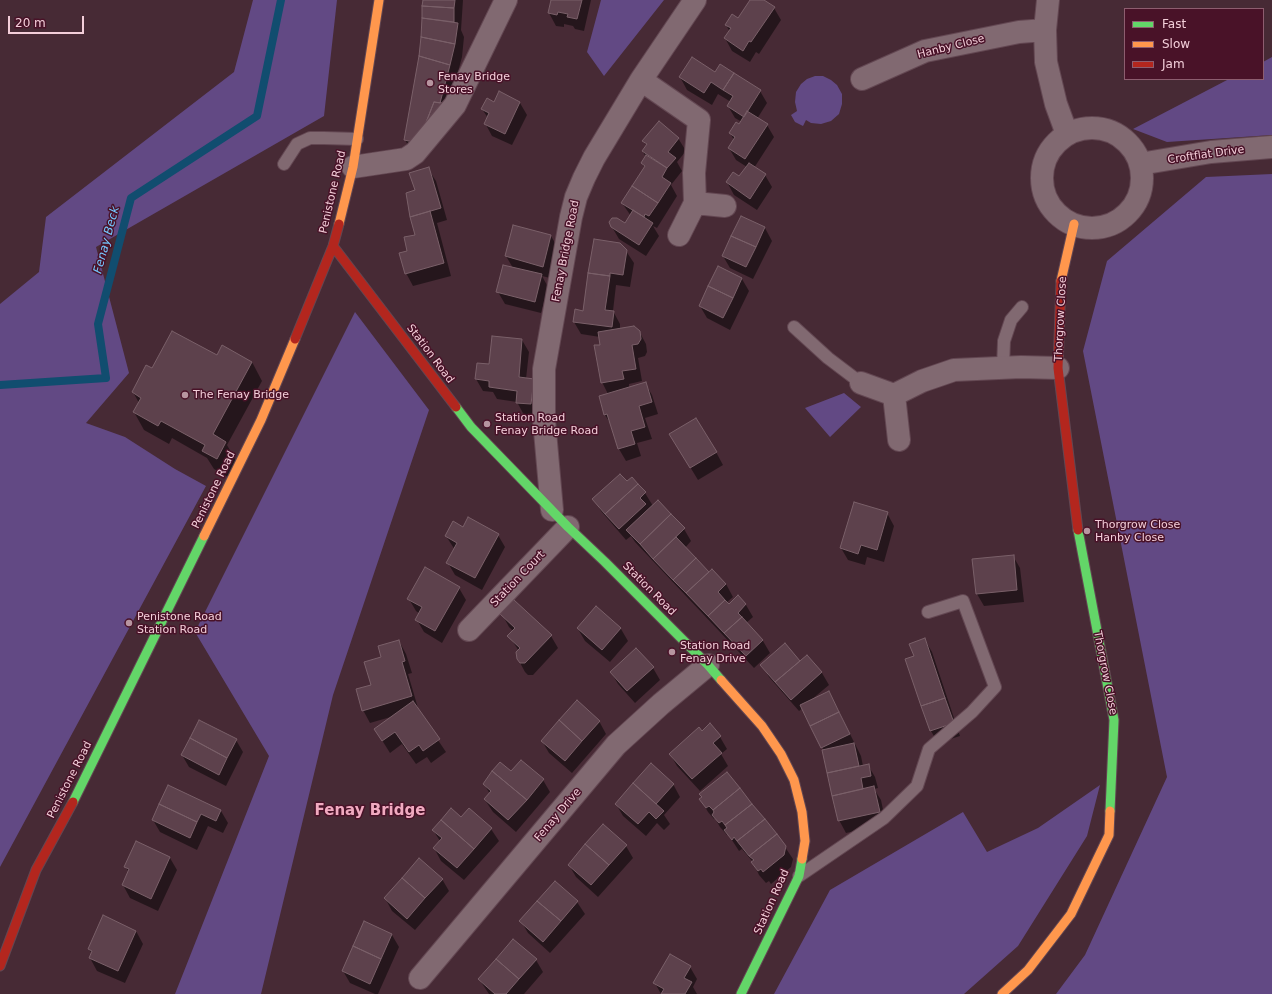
<!DOCTYPE html>
<style>
body{margin:0}
#map{position:relative;width:1272px;height:994px;overflow:hidden;background:#472a35;font-family:"DejaVu Sans",sans-serif}
canvas{display:block}
.legend{position:absolute;left:1124px;top:8px;width:140px;height:72px;box-sizing:border-box;background:#491228;border:1px solid #8d5d6f;margin:0;padding:5px 7px;list-style:none;font-size:12px;color:#f3ced9}
.legend li{display:flex;align-items:center;gap:8px;height:20px}
.legend b{width:20px;border:1px solid #8d5d6f}
.scale{position:absolute;left:8px;top:16px;width:76px;height:18px;box-sizing:border-box;border:2px solid #f3ced9;border-top:0;padding-left:5px;font-size:12px;line-height:14px;white-space:nowrap;color:#f3ced9;-webkit-text-stroke:3px #491228;paint-order:stroke}
</style>
<div id="map">
<canvas width="1272" height="994"></canvas>
<ul class="legend">
<li><b style="height:5px;background:#63d668"></b>Fast</li>
<li><b style="height:5px;background:#ff974d"></b>Slow</li>
<li><b style="height:5px;background:#b3261e"></b>Jam</li>
</ul>
<div class="scale">20 m</div>
</div>
<script>
const context = document.querySelector('canvas').getContext('2d');
context.lineJoin = 'round';
function paint(path, color) { context.fillStyle = color; context.fill(path, 'evenodd'); }
const toPath = rows => new Path2D(rows.map(r => 'M' + r).join(''));
function stroke(path, color, width, dash) { context.strokeStyle = color; context.lineWidth = width; context.lineCap = dash ? 'butt' : 'round'; context.setLineDash(dash || []); context.stroke(path); }
function label(font, color, halo, rows, align = 'center') {
  context.font = font + ' "DejaVu Sans",sans-serif'; context.lineWidth = 3; context.setLineDash([]); context.textBaseline = 'middle'; context.strokeStyle = halo; context.fillStyle = color; for (const [text, x, y, turn = 0] of rows) {
    context.save(); context.translate(x, y); context.rotate((+turn || 0) * Math.PI / 180); context.textAlign = isNaN(turn) ? turn : align; if (halo) context.strokeText(text, 0, 0); context.fillText(text, 0, 0); context.restore();
  }
}
const green = toPath([
 [253,0,337,0,324,116,96,247,129,373,86,423,125,437,175,469,206,486,0,867,0,304,39,272,46,217,234,72],
 [601,0,664,0,604,76,587,52],
 [1272,57,1272,135,1167,142,1133,129,1229,79,1263,79,1263,62],
 [815,76,823,76,831,80,837,85,842,94,842,104,839,114,831,121,821,124,811,123,806,120,803,126,795,122,791,115,797,111,795,102,796,92,801,84,807,79],
 [1272,174,1272,994,1056,994,1085,955,1167,777,1083,351,1107,261,1206,177],
 [355,312,429,410,333,695,261,994,175,994,269,756,195,632],
 [844,393,861,407,830,437,805,408],
 [1100,785,1087,836,1018,946,964,994,774,994,830,890,963,812,987,852,1038,828]
]);
const shadow = toPath([
 [424,0,463,0,461,30,464,37,462,57,449,105,412,152,405,140,420,56],
 [552,0,591,0,584,31,575,29,573,26,564,24,564,27,556,26,549,13],
 [751,0,762,0,774,8,781,20,759,54,756,52,750,62,732,51,725,38,730,32,726,25,738,19],
 [716,73,760,91,767,103,757,119,767,125,774,137,754,168,765,175,772,187,757,210,734,195,727,182,740,178,747,167,736,160,729,148,734,140,730,133,740,126,742,122,735,118,728,106,731,102,718,94,712,105,687,90,680,77],
 [499,93,520,103,527,115,512,145,492,136,485,123,488,118,482,109,494,103],
 [678,138,686,151,677,162,682,171,671,185,677,196,657,228,653,226,659,236,646,256,619,239,612,227,625,225,631,216,622,203,645,168,642,163,646,157,643,152,647,146,644,141],
 [428,169,436,181,447,220,437,223,451,276,413,286,406,273,408,252,417,236,417,191],
 [741,217,765,228,772,241,753,279,730,268,723,256],
 [551,236,558,248,550,278,542,276,548,287,541,313,505,304,498,292,513,268,506,256],
 [595,240,626,251,634,263,630,287,616,285,613,311,620,324,620,329,639,331,646,344,647,352,645,356,638,358,642,381,629,384,629,388,645,383,652,395,658,414,645,418,652,439,637,443,641,456,626,461,619,449,612,426,605,415,600,397,608,394,602,382,602,345,600,337,581,334,574,322,584,312],
 [742,279,749,291,730,330,707,318,700,306],
 [522,340,529,352,526,379,533,379,538,416,524,415,517,402,497,399,493,392,483,391,476,379,490,365],
 [252,362,262,381,227,445,236,461,228,477,214,469,207,458,172,438,169,444,144,430,134,412,139,403,133,392,152,369],
 [678,447,716,452,723,465,698,480],
 [632,478,645,493,653,506,658,501,684,529,691,541,685,548,709,573,726,584,733,597,726,603,728,605,738,596,746,605,753,617,746,623,763,641,770,653,754,668,635,542,631,536,626,540,601,511,594,499,627,483],
 [887,513,894,526,884,562,867,557,865,565,848,560,841,548],
 [464,528,498,535,505,547,482,590,455,575,448,563,455,550,446,536],
 [1013,556,1020,568,1024,602,984,606,977,594,973,560],
 [459,588,466,600,442,643,424,632,417,620,420,614,416,611,409,599],
 [502,614,551,636,558,648,533,675,528,675,525,672,518,659,519,651,509,636,513,631,509,627],
 [578,629,621,629,628,641,610,662,585,641],
 [925,640,932,652,960,736,938,743,931,731,906,660,915,657],
 [399,641,406,654,412,673,408,674,418,708,417,709,446,752,431,763,427,757,416,764,402,744,390,753,375,729,394,716,370,723,363,710,382,658],
 [636,649,653,668,660,680,635,703,618,684,611,672],
 [807,656,822,673,829,685,811,700,829,692,861,756,863,766,868,765,875,777,878,788,874,789,881,800,886,824,846,833,839,820,824,751,803,708,799,711,769,677,762,665,800,662],
 [599,721,606,734,572,773,549,753,542,741],
 [702,732,720,737,727,749,721,754,728,766,700,791,677,766,670,754],
 [236,740,243,752,226,786,189,767,182,755],
 [521,761,543,780,550,792,516,832,493,812,485,800,490,794,484,784,511,773],
 [673,784,680,797,664,815,670,824,664,830,657,823,646,836,623,816,616,804],
 [701,800,785,847,793,859,791,867,771,884,769,881,766,883,759,875,753,862,742,849,739,851,728,834,727,835,720,827,715,818,714,819,708,812],
 [469,809,491,829,499,841,464,880,441,861,434,848,440,841,433,830,461,818],
 [221,811,228,823,223,833,208,826,197,850,160,832,153,820],
 [137,843,170,858,177,870,158,911,130,898,123,885,129,873,126,867],
 [626,846,633,858,598,897,576,877,569,865],
 [442,879,449,891,415,930,392,911,385,898],
 [555,882,577,902,585,914,550,953,528,933,521,921],
 [365,923,392,935,399,947,378,994,375,994,350,983,343,971],
 [136,931,143,944,125,983,97,971,90,958,92,954,89,949],
 [536,960,543,972,524,994,489,994,479,979],
 [690,967,697,979,693,987,697,994,661,994,655,983]
]);
const stream = toPath([
 [0,385,106,378,98,324,131,198,257,116,281,0]
]);
const building = toPath([
 [423,0,455,0,454,8,422,6,423,0],
 [551,0,582,0,577,19,567,17,568,14,558,12,557,15,548,13,551,0],
 [750,0,764,0,775,7,751,42,749,41,743,51,724,38,731,28,725,25,732,14,738,18,750,0],
 [422,6,454,8,454,22,422,18,422,6],
 [422,18,458,23,455,44,421,37,422,18],
 [421,37,455,44,450,65,419,56,421,37],
 [419,56,450,65,440,103,434,102,418,143,404,140,419,56],
 [692,57,715,72,720,64,734,73,723,90,711,82,704,93,679,77,692,57],
 [734,73,761,90,744,117,727,106,733,96,723,90,734,73],
 [499,91,520,102,505,134,484,124,489,113,481,109,487,98,494,102,499,91],
 [434,102,451,104,418,143,434,102],
 [747,111,768,124,745,159,728,148,735,137,729,133,736,122,739,124,747,111],
 [659,121,679,138,668,152,676,158,667,168,642,151,647,144,642,141,659,121],
 [646,155,667,168,662,177,671,183,658,203,632,186,645,166,641,163,646,155],
 [749,163,766,174,750,199,726,182,733,172,739,176,749,163],
 [429,167,441,208,410,217,406,193,415,190,409,173,429,167],
 [632,186,658,203,649,216,645,214,644,217,621,203,632,186],
 [633,210,653,223,639,245,611,227,609,222,612,218,617,218,625,223,633,210],
 [430,211,444,263,405,274,399,253,407,251,404,237,415,235,410,217,430,211],
 [741,216,765,227,756,247,731,236,741,216],
 [513,225,551,235,543,267,505,256,513,225],
 [731,236,756,247,746,267,722,256,731,236],
 [594,239,620,243,627,250,623,275,610,273,610,276,588,273,594,239],
 [503,265,542,274,535,302,496,292,503,265],
 [718,266,742,278,733,298,708,286,718,266],
 [588,273,610,276,605,310,614,311,612,327,573,322,575,309,583,311,588,273],
 [708,286,733,298,723,318,699,306,708,286],
 [634,326,640,331,641,339,638,344,632,345,636,369,622,371,624,379,601,383,594,345,600,345,598,332,634,326],
 [172,331,217,355,222,345,252,362,213,434,226,442,217,459,202,451,205,445,161,421,158,426,133,412,141,398,132,392,146,365,152,368,172,331],
 [492,336,522,339,519,377,534,379,531,404,516,403,517,391,489,387,489,381,475,379,477,363,489,364,492,336],
 [646,382,652,402,639,406,645,427,631,431,635,444,618,449,607,414,604,415,599,396,646,382],
 [696,418,717,452,690,468,669,434,696,418],
 [620,474,627,481,632,477,638,484,605,514,592,499,620,474],
 [638,484,646,492,640,498,646,504,619,529,605,514,638,484],
 [658,500,671,514,640,544,626,530,658,500],
 [854,502,888,512,877,550,861,545,858,554,840,548,854,502],
 [671,514,685,528,653,559,640,544,671,514],
 [468,517,499,534,475,578,446,563,457,543,445,536,453,521,463,527,468,517],
 [676,537,696,558,673,580,653,559,676,537],
 [1014,555,1017,590,976,594,972,559,1014,555],
 [696,558,709,572,686,593,673,580,696,558],
 [425,567,460,587,435,631,415,620,422,607,407,599,425,567],
 [712,569,726,584,718,592,725,600,708,616,686,593,712,569],
 [738,595,746,604,738,613,742,617,724,633,708,616,725,600,729,604,738,595],
 [514,600,552,635,525,663,520,663,517,659,516,652,520,648,507,636,515,628,500,614,514,600],
 [596,606,621,628,602,650,577,628,596,606],
 [742,617,763,640,746,656,724,633,742,617],
 [925,638,945,698,921,706,905,659,914,656,909,644,925,638],
 [399,640,405,661,402,662,412,696,362,711,356,689,371,685,364,662,381,657,378,646,399,640],
 [785,643,800,661,775,682,760,665,785,643],
 [636,648,654,667,627,691,610,672,636,648],
 [807,655,822,672,791,700,775,682,807,655],
 [829,691,839,712,810,726,800,705,829,691],
 [945,698,954,723,930,731,921,706,945,698],
 [577,700,600,721,582,741,559,720,577,700],
 [413,701,440,739,423,751,419,745,409,752,395,732,382,741,374,729,413,701],
 [839,712,850,734,821,748,810,726,839,712],
 [199,720,237,739,227,758,190,738,199,720],
 [559,720,582,741,565,761,541,741,559,720],
 [710,723,721,736,713,743,722,753,692,779,669,754,699,727,702,731,710,723],
 [190,738,227,758,219,775,181,755,190,738],
 [854,743,859,766,827,773,822,750,854,743],
 [521,760,544,779,527,800,492,771,500,762,511,771,521,760],
 [651,763,674,784,656,804,633,783,651,763],
 [869,764,871,776,861,778,863,789,832,796,827,773,869,764],
 [492,771,527,800,508,820,484,799,491,791,483,784,492,771],
 [727,772,740,788,713,810,709,806,706,808,699,799,702,797,699,794,727,772],
 [633,783,664,811,656,819,649,812,638,824,615,804,633,783],
 [168,785,221,810,216,821,201,814,197,822,159,804,168,785],
 [874,786,880,812,838,821,832,796,874,786],
 [740,788,752,804,725,825,722,821,719,823,712,815,714,812,713,810,740,788],
 [159,804,197,822,190,838,152,820,159,804],
 [752,804,765,819,737,841,734,837,732,840,724,830,727,828,725,825,752,804],
 [451,808,461,817,469,808,492,828,474,849,441,820,451,808],
 [765,819,777,834,749,856,737,841,765,819],
 [441,820,474,849,457,868,433,848,442,838,432,830,441,820],
 [603,824,627,845,609,865,585,844,603,824],
 [777,834,786,846,784,855,763,872,761,869,758,871,751,862,754,860,749,856,777,834],
 [136,841,170,857,151,899,122,885,129,869,124,867,136,841],
 [585,844,609,865,591,885,568,865,585,844],
 [419,858,443,879,425,898,402,878,419,858],
 [402,878,425,898,407,919,384,898,402,878],
 [555,881,578,901,561,921,537,901,555,881],
 [537,901,561,921,543,942,519,921,537,901],
 [103,915,136,931,118,971,89,958,92,951,88,949,103,915],
 [364,921,392,934,381,959,353,946,364,921],
 [513,939,537,959,519,979,496,959,513,939],
 [353,946,381,959,370,984,342,971,353,946],
 [670,954,691,966,684,978,692,982,685,994,661,994,664,989,653,983,670,954],
 [496,959,519,979,506,994,495,994,478,979,496,959]
]);
const lane = toPath([
 [284,164,297,144,310,138,324,138,357,139],
 [794,327,828,358,861,383],
 [1003,368,1004,341,1011,320,1022,307],
 [799,876,884,818,917,786,929,749,972,712,995,687,963,601,928,612]
]);
const street = toPath([
 [1048,0,1045,30,1046,62,1056,104,1067,134],
 [862,79,925,51,1019,32,1045,30],
 [641,80,699,120,694,173,695,203,679,235],
 '1042 178a50 50 0 1 1 100 0a50 50 0 1 1-100 0Z',
 [1140,164,1211,152,1272,147],
 [353,167,406,159,415,153,455,105,506,0],
 [695,203,725,206],
 [861,383,894,395,922,381,954,370,1021,367,1058,368],
 [894,395,899,440],
 [552,510,544,420,544,369,571,217,576,197,584,178,594,158,641,80,695,0],
 [469,630,568,527],
 [420,978,616,745,661,704,708,665]
]);
const fast = toPath([
 [456,407,471,427,568,527,605,562,708,665,721,680],
 [1078,530,1114,720,1110,811],
 [73,802,204,536],
 [741,994,799,876,802,859]
]);
const slow = toPath([
 [339,224,353,167,379,0],
 [1061,281,1074,224],
 [204,536,261,420,295,339],
 [721,680,762,726,781,754,794,780,802,812,805,841,802,859],
 [1002,994,1028,970,1071,914,1109,835,1110,811]
]);
const jam = toPath([
 [333,246,456,407],
 [1061,281,1058,368,1078,530],
 [295,339,333,246,339,224],
 [0,966,36,870,73,802]
]);
const markers = [
 [430,83,4,"#b795a0"],
 [185,395,4,"#b795a0"],
 [487,424,4,"#b795a0"],
 [1087,531,4,"#b795a0"],
 [129,623,4,"#b795a0"],
 [672,652,4,"#b795a0"]
];
const streetNames = [
 ["Hanby Close",951,47,-14],
 ["Croftflat Drive",1206,155,-8],
 ["Penistone Road",333,192,-77],
 ["Fenay Bridge Road",566,251,-79],
 ["Thorgrow Close",1061,319,-87],
 ["Station Road",430,354,53],
 ["Penistone Road",214,490,-64],
 ["Station Court",518,579,-46],
 ["Station Road",649,589,45],
 ["Thorgrow Close",1105,673,79],
 ["Penistone Road",70,780,-63],
 ["Fenay Drive",558,815,-50],
 ["Station Road",772,902,-66]
];
const poiNames = [
 ["Fenay Bridge",438,77],
 ["Stores",438,90],
 ["The Fenay Bridge",193,395],
 ["Station Road",495,418],
 ["Fenay Bridge Road",495,431],
 ["Thorgrow Close",1095,525],
 ["Hanby Close",1095,538],
 ["Penistone Road",137,617],
 ["Station Road",137,630],
 ["Station Road",680,646],
 ["Fenay Drive",680,659]
];
const waterNames = [
 ["Fenay Beck",107,240,-75]
];
const districtNames = [
 ["Fenay Bridge",370,811]
];
paint(green, '#624984');
paint(shadow, '#0007');
stroke(stream, '#114d6f', 8);
paint(building, '#5d414c');
stroke(building, '#7a6069', 1);
stroke(lane, '#634752', 14);
stroke(street, '#634752', 24);
stroke(fast, '#634752', 11);
stroke(slow, '#634752', 11);
stroke(jam, '#634752', 11);
stroke(lane, '#816971', 12);
stroke(street, '#816971', 22);
stroke(fast, '#63d668', 9);
stroke(slow, '#ff974d', 9);
stroke(jam, '#b3261e', 9);
for (const [x, y, r, color] of markers) { const dot = new Path2D(); dot.arc(x, y, r, 0, 2 * Math.PI); context.fillStyle = color; context.fill(dot); stroke(dot, '#491228', 1.5); }
label('11px', '#f3ced9', '#491228', streetNames);
label('11px', '#f3ced9', '#491228', poiNames, 'left');
label('italic 12px', '#76c8ff', '#491228', waterNames);
label('bold 15px', '#f0aac0', '#491228', districtNames);
</script>
